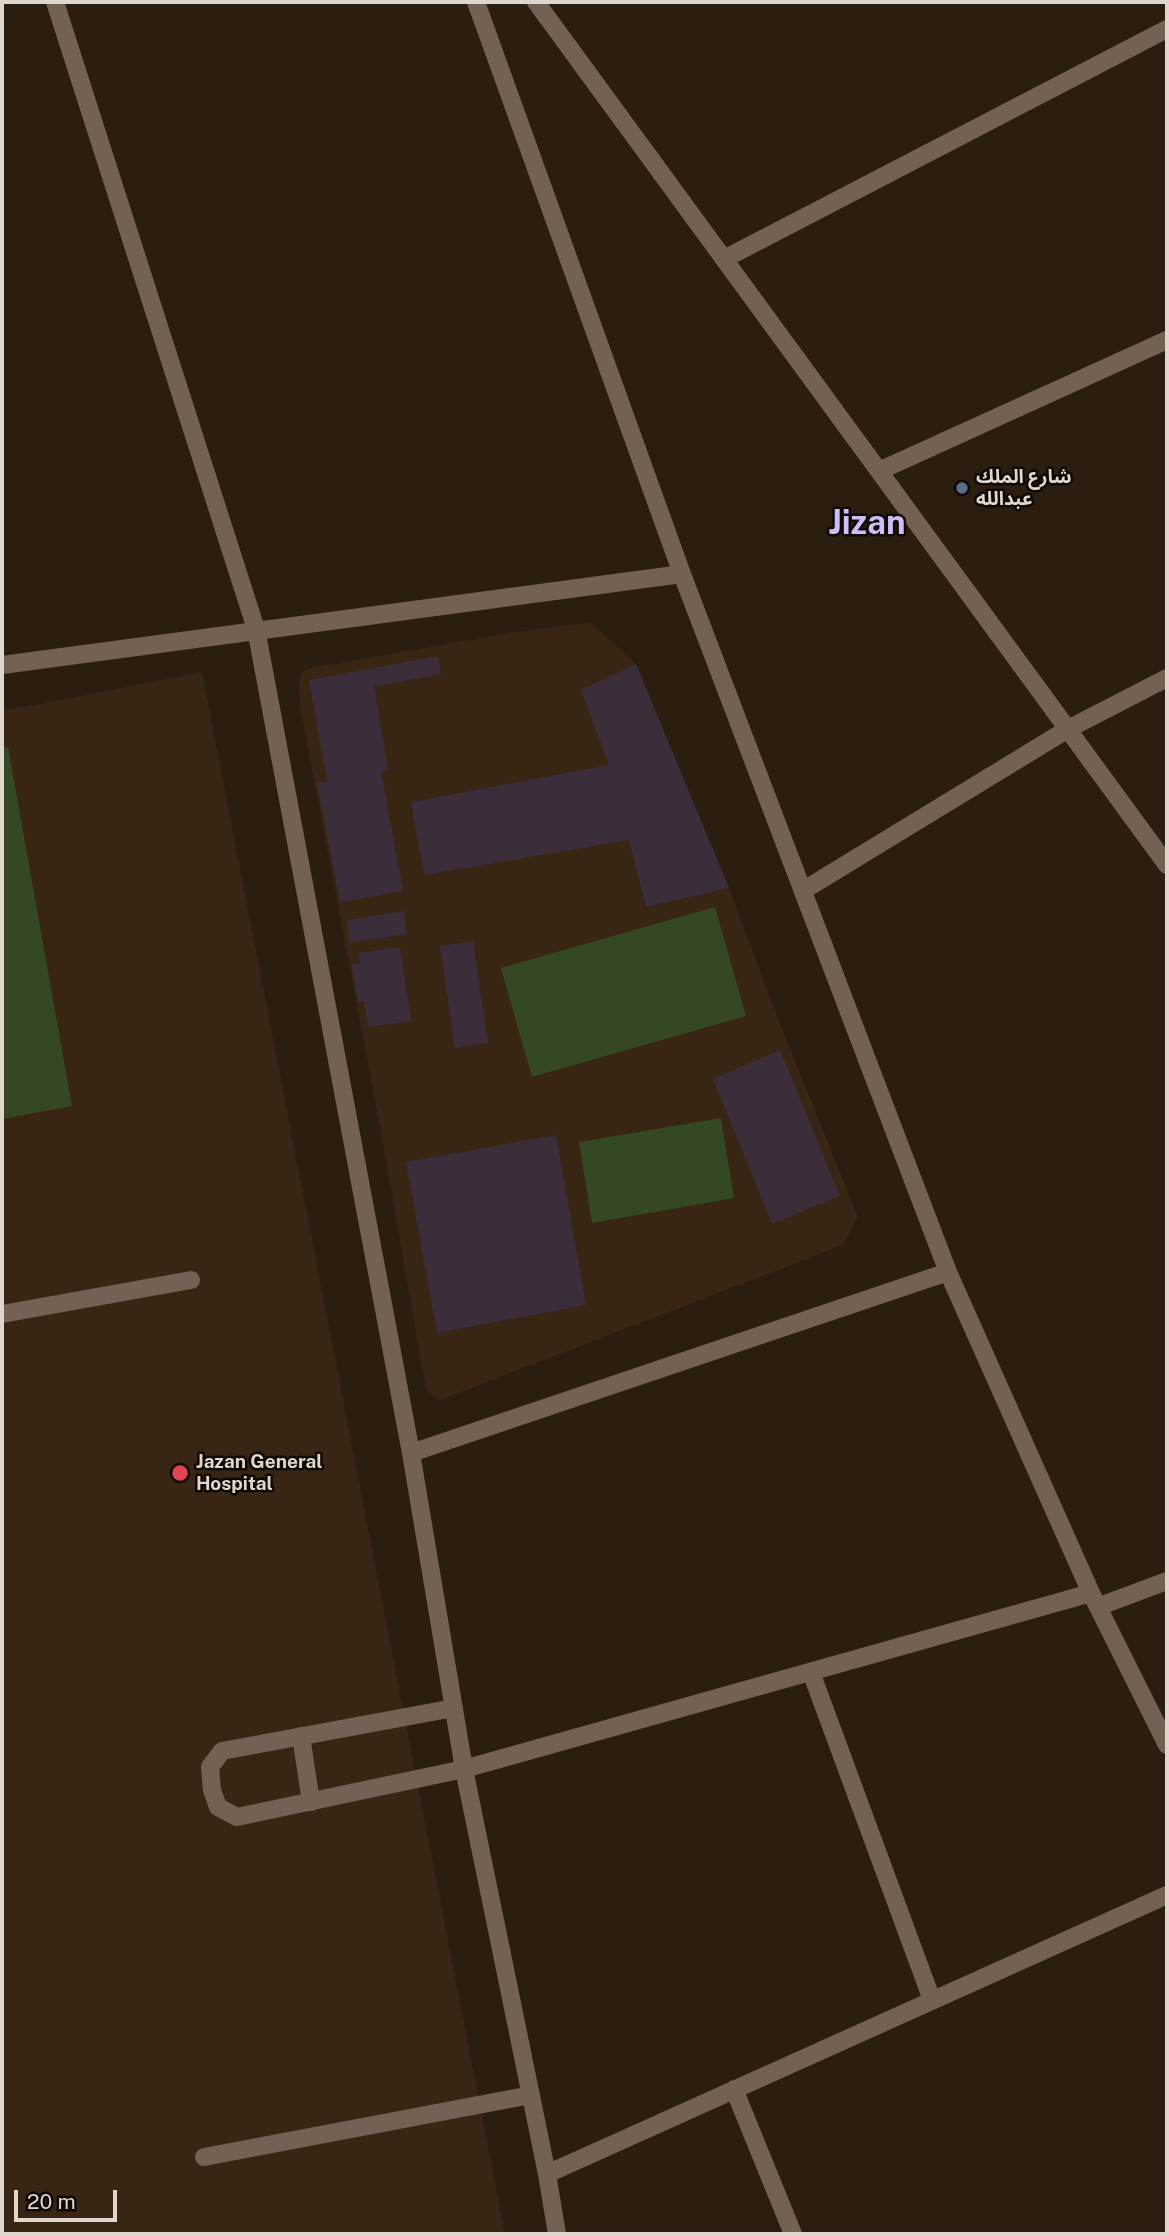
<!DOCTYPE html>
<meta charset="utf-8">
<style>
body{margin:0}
#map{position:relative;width:1169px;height:2236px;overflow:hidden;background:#2b1e11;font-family:"Public Sans",sans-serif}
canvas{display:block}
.frame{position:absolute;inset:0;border:4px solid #dfd6cd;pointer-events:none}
.scale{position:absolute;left:14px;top:2190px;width:103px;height:32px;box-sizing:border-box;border:4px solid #dfd6cd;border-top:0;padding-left:9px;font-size:21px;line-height:24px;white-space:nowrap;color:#dfd6cd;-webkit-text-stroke:5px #0f0905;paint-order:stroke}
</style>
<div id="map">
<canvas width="1169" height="2236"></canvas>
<div class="frame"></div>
<div class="scale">20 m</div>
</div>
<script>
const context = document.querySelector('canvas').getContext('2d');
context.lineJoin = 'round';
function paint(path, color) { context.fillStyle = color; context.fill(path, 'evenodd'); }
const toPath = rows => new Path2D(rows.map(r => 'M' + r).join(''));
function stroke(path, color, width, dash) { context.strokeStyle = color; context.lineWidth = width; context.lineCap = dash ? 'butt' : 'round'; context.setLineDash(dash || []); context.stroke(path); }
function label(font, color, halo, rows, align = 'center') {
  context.font = font + ' "Public Sans","Noto Sans Arabic",sans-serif'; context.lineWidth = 5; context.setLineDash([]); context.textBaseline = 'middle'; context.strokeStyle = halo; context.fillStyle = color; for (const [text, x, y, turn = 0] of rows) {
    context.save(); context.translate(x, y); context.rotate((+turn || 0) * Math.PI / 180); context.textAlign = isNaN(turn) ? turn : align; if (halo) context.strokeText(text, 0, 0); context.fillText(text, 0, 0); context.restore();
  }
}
const built = toPath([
 [590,622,636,664,729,888,777,1016,858,1217,843,1245,440,1400,426,1390,380,1127,300,707,299,679,303,671,310,668,514,632],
 [202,672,505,2234,2,2234,2,711]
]);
const green = toPath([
 [8,747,72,1106,2,1119,2,748],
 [715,907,746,1016,532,1077,501,968],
 [721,1118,734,1198,592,1223,579,1142]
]);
const building = toPath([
 [438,656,441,674,374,687,388,770,381,771,403,891,340,902,317,783,327,781,309,680],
 [636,664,729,888,646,907,629,840,424,875,411,802,609,765,581,690],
 [404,911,407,934,350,943,347,920],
 [473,941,488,1043,455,1048,440,946],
 [400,947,411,1021,368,1027,364,1001,358,1002,352,965,360,963,358,953],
 [780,1050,840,1196,772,1224,713,1079],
 [556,1135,586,1305,437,1333,406,1162]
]);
const minor = toPath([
 [55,2,256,629,411,1453,464,1769,547,2174,557,2234],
 [476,2,682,574,948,1272,1091,1593,1167,1745],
 [536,2,1167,865],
 [724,259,1167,29],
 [879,471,1167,340],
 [2,665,682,574],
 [804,890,1068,729,1167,678],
 [2,1314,191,1280],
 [411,1453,948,1272],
 [1100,1606,1167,1581],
 [811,1672,932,2000],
 [454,1708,222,1751,210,1767,212,1790,218,1807,237,1817,464,1769,1091,1593],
 [301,1736,311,1802],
 [734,2089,793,2234],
 [204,2157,531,2095],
 [547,2174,1167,1895]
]);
const markers = [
 [962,488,7,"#5c6f8a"],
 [180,1473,9,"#e0444e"]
];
const poiNames = [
 ["شارع الملك",976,477],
 ["عبدالله",976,499],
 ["Jazan General",196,1462],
 ["Hospital",196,1484]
];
const townNames = [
 ["Jizan",867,524]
];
paint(built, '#382513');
paint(green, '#354826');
paint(building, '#3c2d3a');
stroke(minor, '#736253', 18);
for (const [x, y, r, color] of markers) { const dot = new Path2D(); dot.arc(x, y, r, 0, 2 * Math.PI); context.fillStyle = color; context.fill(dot); stroke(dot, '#0f0905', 2.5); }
label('bold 19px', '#dfd6cd', '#0f0905', poiNames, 'left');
label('bold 33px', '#cdbef7', '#0f0905', townNames);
</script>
